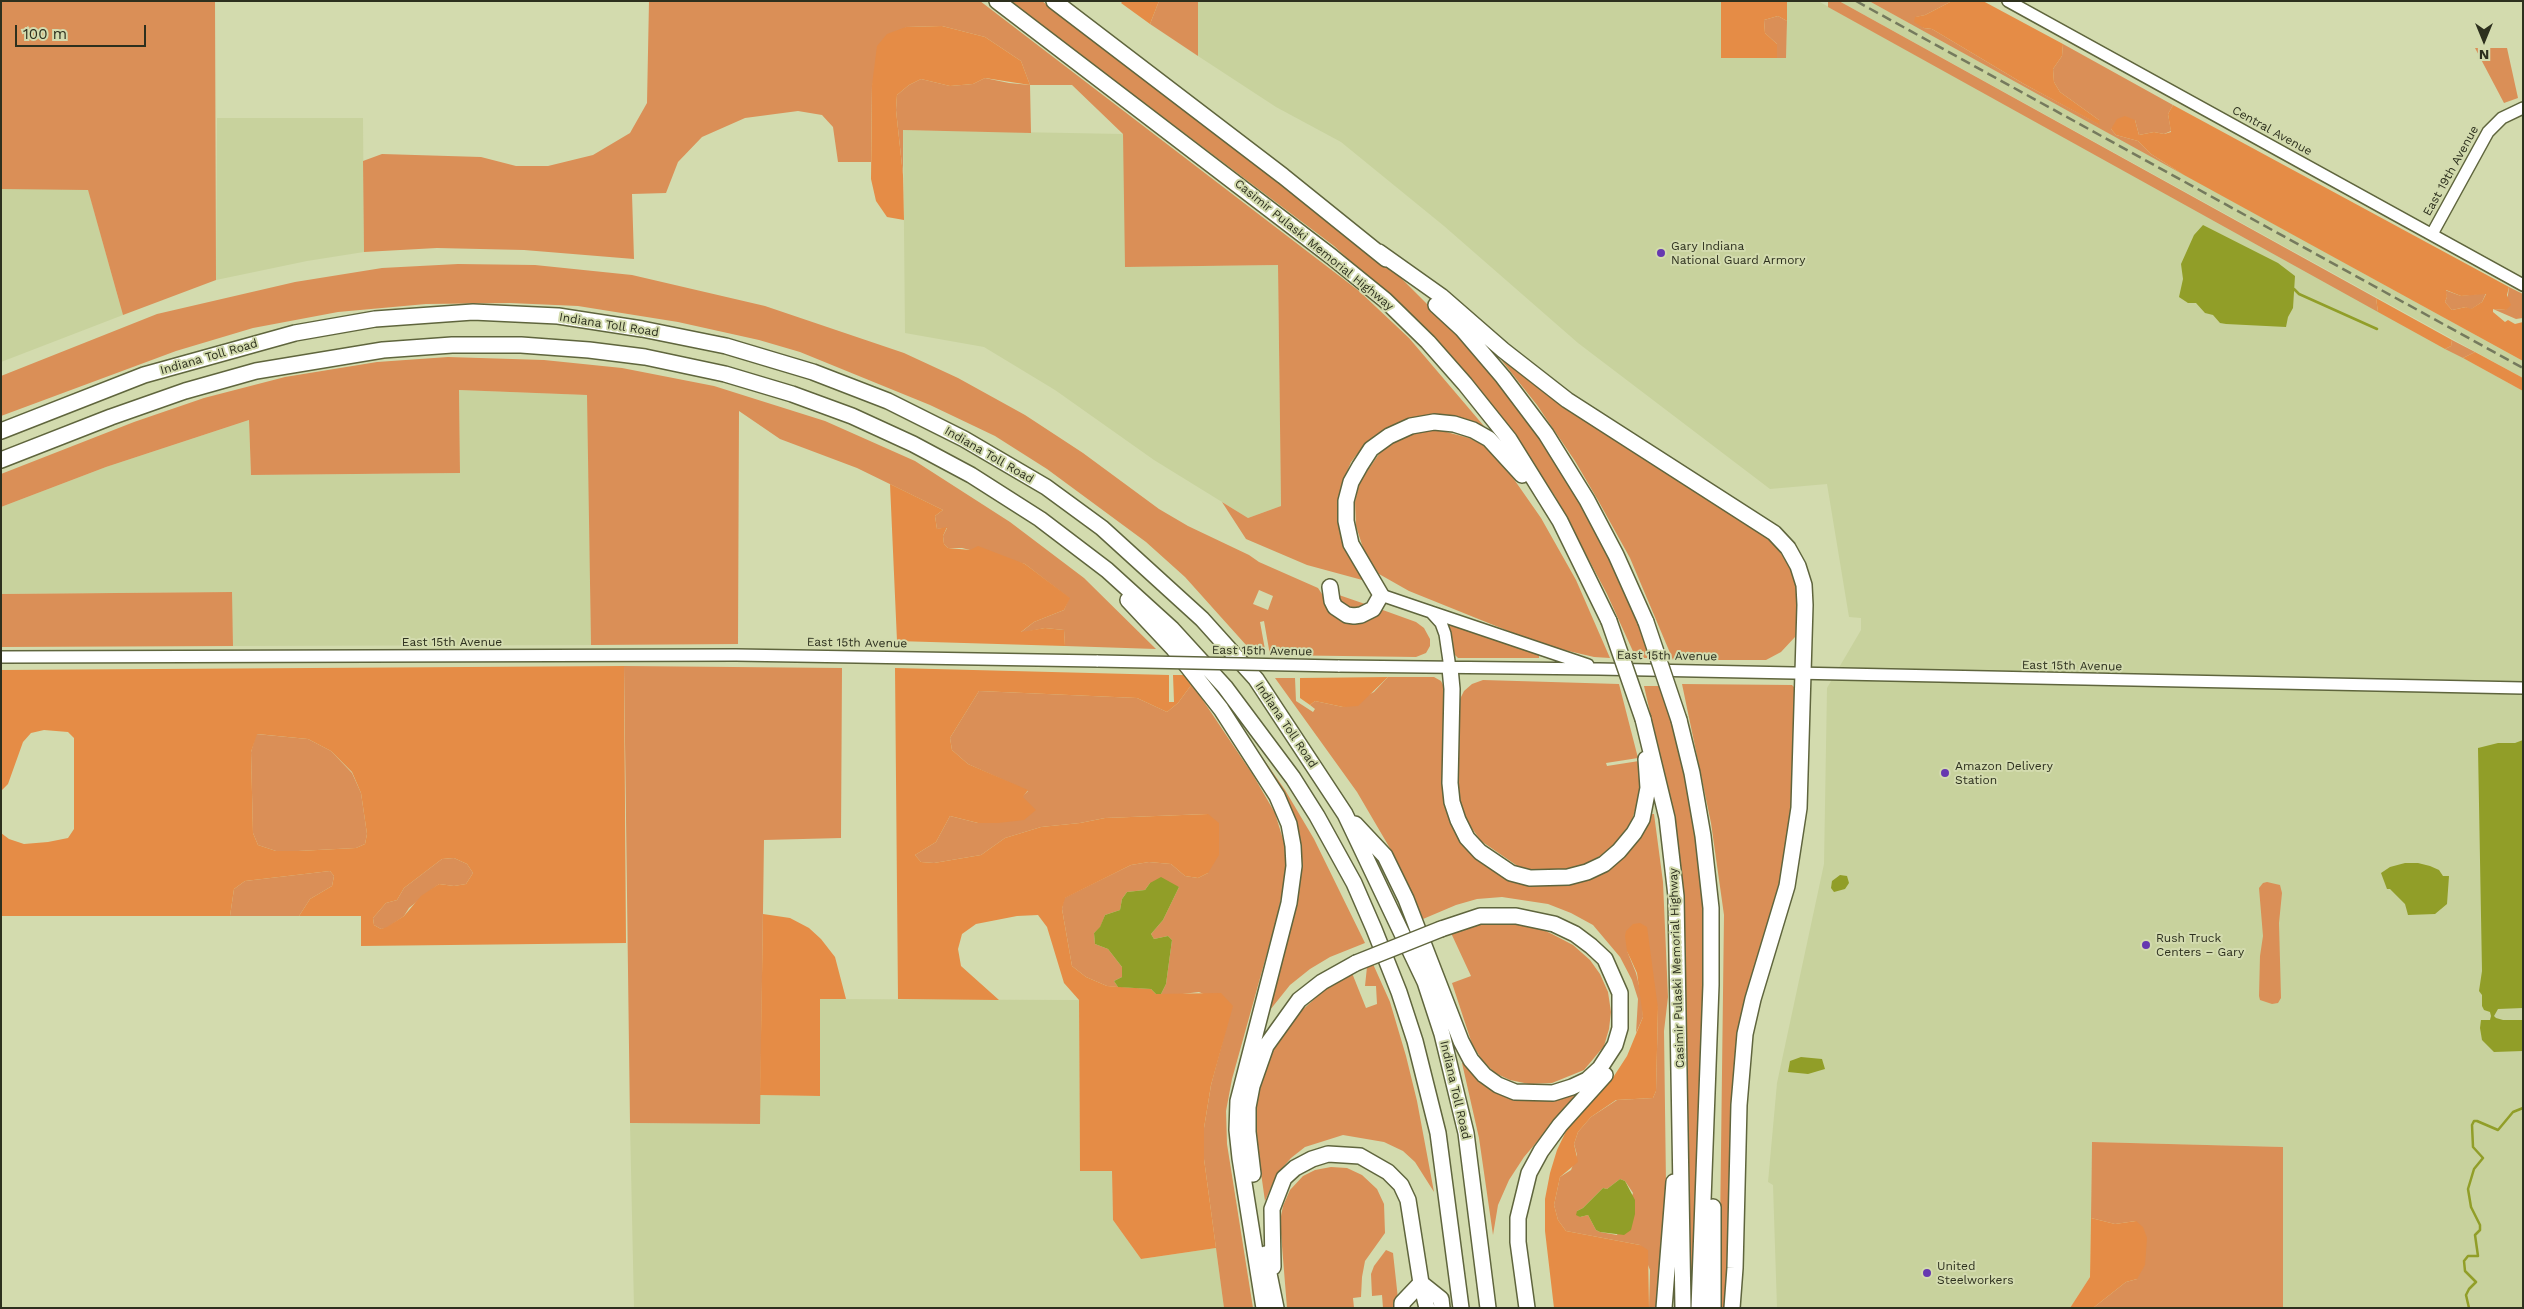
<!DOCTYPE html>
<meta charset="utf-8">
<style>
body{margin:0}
#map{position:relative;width:2524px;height:1309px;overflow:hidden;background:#d3dbae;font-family:"Work Sans",sans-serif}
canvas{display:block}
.frame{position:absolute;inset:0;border:2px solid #2d301e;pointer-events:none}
.north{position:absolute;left:2459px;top:15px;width:50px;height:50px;-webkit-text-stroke:4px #d3dbae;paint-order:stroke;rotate:180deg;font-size:14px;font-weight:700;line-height:20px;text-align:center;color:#2d301e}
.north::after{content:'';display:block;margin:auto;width:18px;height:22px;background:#2d301e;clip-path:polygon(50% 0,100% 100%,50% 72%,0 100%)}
.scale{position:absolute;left:15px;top:25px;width:131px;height:22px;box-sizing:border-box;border:2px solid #2d301e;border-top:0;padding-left:6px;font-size:15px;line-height:18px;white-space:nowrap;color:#2d301e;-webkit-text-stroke:4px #d3dbae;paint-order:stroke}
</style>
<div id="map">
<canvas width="2524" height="1309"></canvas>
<div class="frame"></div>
<div class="north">N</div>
<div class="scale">100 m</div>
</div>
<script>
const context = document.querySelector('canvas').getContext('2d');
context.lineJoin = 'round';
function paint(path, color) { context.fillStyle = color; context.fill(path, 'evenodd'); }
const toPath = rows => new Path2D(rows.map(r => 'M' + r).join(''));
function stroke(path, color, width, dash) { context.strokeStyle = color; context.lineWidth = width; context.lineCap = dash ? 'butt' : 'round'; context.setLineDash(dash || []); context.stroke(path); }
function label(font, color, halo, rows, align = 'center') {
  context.font = font + ' "Work Sans",sans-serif'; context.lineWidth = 4; context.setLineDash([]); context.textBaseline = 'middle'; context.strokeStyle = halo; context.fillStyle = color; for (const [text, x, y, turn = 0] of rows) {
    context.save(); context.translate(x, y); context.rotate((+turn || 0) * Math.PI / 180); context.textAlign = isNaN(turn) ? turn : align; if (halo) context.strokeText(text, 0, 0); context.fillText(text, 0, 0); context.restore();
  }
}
const built = toPath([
 [1198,1,1721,1,1721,58,1786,57,1787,1,1818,1,2523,391,2523,1308,2283,1308,2283,1147,2092,1142,2090,1277,2070,1308,1777,1308,1773,1185,1768,1182,1777,1083,1824,864,1827,688,1861,630,1861,618,1849,617,1827,484,1770,489,1578,343,1444,226,1341,142,1276,107,1198,56],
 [1839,1,1869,1,2523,361,2523,378],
 [217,118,363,118,364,252,307,261,216,280],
 [903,130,1124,134,1126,267,1278,265,1281,506,1248,518,1154,460,1055,390,984,347,905,333],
 [1,189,88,189,123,315,1,362],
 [459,390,588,395,591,645,233,646,231,592,1,594,1,507,106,467,249,420,251,475,460,473],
 [820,999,1079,1000,1080,1171,1112,1171,1113,1220,1141,1259,1216,1248,1224,1308,634,1308,630,1123,759,1124,760,1095,820,1096]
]);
const green = toPath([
 [1,1,215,1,216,280,123,315,88,190,1,189],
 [649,1,980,1,1359,291,1409,338,1489,432,1462,420,1387,430,1365,444,1351,462,1341,486,1339,508,1340,534,1351,560,1366,581,1307,565,1246,539,1222,502,1248,518,1281,506,1278,265,1125,267,1123,134,1072,85,1030,85,1031,133,903,130,903,175,896,110,897,95,909,85,921,79,950,86,973,84,985,78,1009,83,1030,85,1021,61,985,37,942,26,906,27,872,85,871,162,838,162,833,127,822,115,798,111,745,118,702,137,678,162,666,193,632,194,634,259,524,250,437,248,364,252,363,161,382,154,481,157,516,166,548,166,593,155,630,133,647,103],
 [1009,1,1042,1,1388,265,1465,342,1504,386,1550,452,1601,541,1631,600,1654,658,1636,658,1607,594,1555,496,1503,420,1442,346,1334,246],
 [1159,1,1198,1,1198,56,1150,24],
 [1828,1,1839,1,2376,298,2378,312,1828,7],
 [1869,1,1952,1,1925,15,1916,17,1924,28,1932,29,2024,84,2099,124,2099,120,2060,92,2054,82,2053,69,2062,56,2063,44,2173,105,2168,114,2171,131,2164,134,2154,132,2139,135,2135,120,2111,129,2116,135,2138,141,2151,154,2184,175],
 [1778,16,1787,21,1786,58,1777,58,1777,44,1765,33,1764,20],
 [2475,48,2507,48,2518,98,2504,103],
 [458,264,535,265,632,275,765,306,904,353,958,378,1025,415,1083,453,1159,509,1188,526,1249,555,1259,562,1318,588,1336,615,1380,609,1416,622,1424,628,1430,639,1430,646,1426,653,1416,657,1270,655,1264,621,1260,622,1266,655,1255,655,1185,577,1146,542,1047,469,995,436,930,405,800,352,759,340,678,322,578,306,510,303,426,304,338,312,253,328,176,351,1,416,1,376,157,314,295,282,382,268],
 [1259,590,1273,596,1268,610,1253,604],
 [2509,287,2523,294,2523,318,2516,319,2493,309,2506,310],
 [2445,290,2461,296,2486,293,2482,302,2470,310,2466,307,2452,310,2445,302,2447,297],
 [2452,340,2475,352,2463,358,2445,349,2451,346],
 [1495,352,1567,408,1759,529,1773,541,1789,566,1797,589,1799,628,1795,637,1781,652,1766,660,1673,660,1630,558,1599,502,1575,461,1537,405],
 [448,357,544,360,622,368,714,386,825,421,915,461,1010,522,1084,578,1156,649,1065,646,1064,630,1045,628,1020,633,1034,622,1064,610,1069,598,1025,564,962,548,948,548,944,544,943,536,947,528,937,529,935,516,943,510,857,468,780,439,739,411,738,644,591,645,587,395,459,390,460,473,251,475,249,420,106,467,1,507,1,474,134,422,204,398,285,377,377,362],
 [1435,429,1469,438,1489,448,1504,465,1541,518,1576,580,1610,658,1594,657,1543,645,1409,591,1379,574,1364,551,1356,526,1355,502,1359,483,1381,451,1396,440,1416,432],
 [232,592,233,646,1,647,1,594],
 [1336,594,1368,605,1362,610,1343,608],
 [1450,623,1539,654,1539,658,1458,658,1454,654,1452,637,1448,627],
 [624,666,842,668,841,838,764,840,760,1124,630,1123],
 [1388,677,1434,677,1441,681,1445,689,1442,780,1446,806,1489,867,1580,881,1650,814,1654,814,1663,882,1668,997,1664,1031,1666,1185,1656,1308,1649,1308,1650,1270,1640,1245,1566,1231,1558,1220,1554,1205,1560,1177,1571,1170,1577,1155,1574,1144,1578,1132,1591,1117,1617,1100,1653,1098,1656,1091,1658,1008,1627,951,1636,973,1642,998,1643,1017,1636,1033,1638,999,1632,980,1620,957,1593,925,1571,913,1548,904,1502,897,1477,899,1456,905,1423,919,1391,850,1357,792,1275,678,1295,678,1296,701,1313,712,1315,709,1310,705,1315,701,1343,707,1374,692],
 [1620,1179,1625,1181,1633,1193,1617,1235,1600,1232,1596,1230,1588,1215,1580,1217,1577,1211,1583,1208,1603,1188,1607,1189],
 [1483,680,1619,684,1638,758,1606,763,1607,766,1639,761,1641,771,1640,794,1632,820,1619,840,1602,855,1585,864,1562,871,1542,872,1519,867,1481,841,1468,823,1459,806,1457,785,1459,701,1464,691,1472,684],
 [1192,684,1253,775,1275,813,1285,846,1285,879,1277,917,1232,1079,1226,1111,1227,1144,1253,1308,1224,1308,1204,1159,1204,1128,1211,1085,1232,1006,1199,992,1174,995,1161,994,1166,984,1172,940,1168,936,1154,939,1151,934,1163,920,1179,887,1150,883,1145,890,1127,892,1122,899,1120,910,1105,915,1100,928,1094,933,1095,944,1108,949,1122,967,1122,977,1114,981,1118,987,1107,986,1086,977,1072,966,1062,909,1064,898,1131,865,1149,862,1171,864,1185,876,1198,878,1208,873,1207,814,1105,818,1080,823,1041,827,1005,838,981,855,934,863,921,862,915,855,936,842,950,816,978,823,1022,797,1028,791,968,764,952,750,950,738,979,691,1137,698,1167,712,1178,703],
 [1682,684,1792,685,1795,688,1795,784,1785,859,1771,917,1733,1113,1730,1173,1728,1308,1719,1308,1724,915,1711,823],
 [1644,686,1663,686,1687,784,1701,876,1705,973,1693,1296,1690,1296,1683,905,1671,804],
 [256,734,308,739,331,751,352,773,361,793,367,834,365,844,356,848,298,851,276,851,258,845,253,833,251,752],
 [1262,757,1285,790,1314,839,1365,943,1330,957,1310,969,1290,985,1266,1015,1299,862,1260,758],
 [454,858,467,864,473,873,466,884,454,886,439,884,409,908,404,916,387,928,381,929,374,925,373,918,386,903,397,900,404,888,442,859],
 [330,871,334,876,332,886,310,899,299,916,230,916,234,889,245,881],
 [2267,882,2280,885,2282,893,2279,923,2281,998,2278,1003,2272,1004,2260,1000,2259,996,2260,956,2263,936,2259,888,2263,883],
 [1489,922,1513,922,1535,926,1552,934,1573,945,1590,960,1600,974,1608,992,1611,1012,1609,1029,1604,1046,1584,1070,1552,1083,1529,1084,1510,1080,1495,1073,1482,1060,1472,1044,1452,983,1471,976,1451,933],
 [1373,964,1390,1002,1406,1056,1417,1101,1434,1192,1415,1162,1403,1151,1384,1142,1343,1135,1305,1147,1291,1158,1277,1174,1265,1201,1254,1124,1257,1098,1263,1071,1275,1044,1291,1020,1328,987,1352,973,1366,1008,1377,1004,1376,986,1365,986,1367,967],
 [1467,1062,1507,1095,1587,1083,1524,1157,1509,1180,1498,1205,1493,1235,1479,1138,1462,1063],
 [2092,1142,2283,1147,2283,1308,2093,1308,2126,1282,2137,1279,2136,1221,2115,1224,2091,1218],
 [1331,1167,1347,1168,1362,1175,1377,1189,1384,1204,1385,1233,1365,1261,1362,1277,1361,1297,1353,1298,1354,1308,1287,1308,1280,1221,1283,1206,1290,1190,1303,1176,1315,1170],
 [1386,1250,1393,1253,1399,1308,1383,1308,1382,1295,1372,1296,1371,1274,1374,1266]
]);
const forest = toPath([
 [1123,1,1159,1,1150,24,1121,3],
 [1721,1,1787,1,1787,21,1778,16,1764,20,1765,33,1777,44,1777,58,1721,58],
 [1952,1,1983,1,2063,44,2062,56,2053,69,2054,82,2060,92,2099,120,2100,125,2024,84,1932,29,1924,28,1914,22,1915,17,1925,15],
 [942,26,985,37,1021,61,1030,85,985,78,973,84,950,86,921,79,909,85,897,95,896,110,903,175,904,220,887,217,876,201,871,179,872,85,877,46,887,34,906,27],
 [2173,105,2509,287,2507,295,2511,305,2506,310,2493,309,2493,312,2505,322,2508,320,2515,324,2523,322,2523,361,2184,175,2151,154,2138,141,2116,135,2111,129,2117,119,2125,116,2135,120,2139,135,2154,132,2164,134,2171,132,2168,114],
 [2446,290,2461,296,2486,294,2482,302,2471,309,2466,307,2452,310,2445,302,2447,297],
 [2376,298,2452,340,2451,346,2445,349,2378,312],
 [2475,352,2523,378,2523,391,2463,358],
 [890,484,943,510,935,516,937,529,947,527,943,536,944,544,948,548,970,550,978,546,1025,564,1070,598,1064,610,1034,622,1021,632,1045,628,1064,630,1065,646,897,641],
 [624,666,626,943,361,946,361,916,299,916,310,899,332,886,334,876,330,871,245,881,234,889,230,916,1,916,1,833,9,839,24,844,48,842,68,838,74,829,74,738,68,732,44,730,31,733,23,742,8,784,1,791,1,670],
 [257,734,308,739,331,751,352,772,361,793,367,834,365,844,356,848,298,851,276,851,258,845,253,833,251,752],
 [454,858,467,864,473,873,466,884,454,886,439,884,421,896,404,916,387,927,381,929,374,925,373,918,386,903,397,900,404,888,442,859],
 [895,668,1169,675,1169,702,1174,702,1173,675,1184,675,1192,684,1178,703,1167,712,1137,698,979,691,950,738,952,750,968,764,1028,790,1023,797,1036,810,1024,820,998,823,978,823,950,816,936,842,915,855,921,862,934,863,981,855,1005,838,1041,827,1080,823,1105,818,1208,814,1219,823,1219,855,1208,873,1198,878,1185,876,1171,864,1149,862,1131,865,1065,898,1062,909,1072,966,1086,977,1107,986,1151,989,1156,994,1221,993,1233,1006,1211,1085,1204,1128,1204,1159,1216,1248,1141,1259,1113,1220,1112,1171,1080,1171,1079,1000,1064,983,1047,927,1038,915,1017,916,976,924,962,934,958,949,961,966,999,1000,898,999],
 [1388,677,1358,706,1343,707,1315,701,1310,705,1300,698,1300,678],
 [763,914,790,918,809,928,821,939,835,957,846,999,820,999,820,1096,760,1095],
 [1640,923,1647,927,1658,1008,1656,1091,1653,1098,1616,1100,1591,1117,1578,1132,1574,1144,1578,1162,1560,1177,1554,1205,1558,1220,1566,1231,1640,1245,1648,1250,1649,1308,1554,1308,1545,1231,1545,1199,1550,1173,1557,1150,1570,1123,1614,1076,1627,1056,1643,1017,1637,973,1627,951,1625,936,1626,931,1633,924],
 [2091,1218,2115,1224,2136,1221,2143,1227,2147,1238,2145,1265,2137,1279,2126,1282,2093,1308,2070,1308,2090,1277]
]);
const water = toPath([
 [2203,225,2278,263,2295,276,2293,308,2288,317,2286,327,2226,324,2220,323,2213,315,2205,313,2196,303,2188,303,2179,297,2183,279,2181,264,2194,235],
 [2523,740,2523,1008,2498,1009,2494,1016,2496,1018,2503,1020,2523,1020,2523,1051,2494,1052,2482,1040,2480,1028,2481,1020,2490,1020,2491,1016,2490,1012,2484,1010,2482,1006,2482,995,2479,991,2482,971,2478,748,2498,743,2515,743],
 [2405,863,2418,863,2430,866,2439,870,2443,876,2449,876,2447,904,2435,914,2408,915,2405,904,2390,889,2387,889,2381,873,2390,867],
 [1840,875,1847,876,1849,883,1845,889,1834,892,1831,888,1832,881],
 [1161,877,1179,887,1163,920,1151,934,1154,939,1168,936,1172,940,1166,984,1161,994,1156,994,1151,989,1118,987,1114,981,1122,977,1122,967,1108,949,1095,944,1094,933,1100,927,1105,915,1120,910,1122,899,1127,892,1145,890,1150,883],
 [1801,1057,1822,1059,1825,1069,1808,1074,1788,1072,1790,1061],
 [1620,1179,1625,1181,1635,1200,1635,1214,1631,1230,1624,1235,1600,1232,1596,1230,1588,1215,1580,1217,1576,1215,1577,1211,1583,1208,1603,1188,1607,1189]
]);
const stream = toPath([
 [2294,289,2299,294,2377,329],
 [2469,1308,2466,1295,2469,1289,2476,1282,2465,1271,2464,1261,2468,1256,2478,1256,2475,1235,2480,1230,2480,1225,2471,1207,2468,1189,2474,1169,2483,1158,2473,1147,2472,1125,2474,1121,2477,1121,2498,1130,2513,1112,2523,1108]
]);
const secondary = toPath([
 [2008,1,2523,285],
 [2432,234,2488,132,2502,118,2523,108],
 [1381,595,1431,612,1441,623,1445,634,1450,668],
 [1431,612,1588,665],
 [1,657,736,655,1098,661],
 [1338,666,1599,669,2523,688]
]);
const highway = toPath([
 [997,1,1332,257,1385,300,1428,342,1465,384,1509,439,1560,521,1609,621],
 [1054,1,1283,176,1386,259],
 [1379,252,1441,296,1503,350,1567,400,1774,533,1788,548,1798,566,1804,585,1805,605,1799,808,1787,886,1753,999,1745,1034,1739,1105,1735,1268,1732,1308],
 [1436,305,1462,329,1503,377,1546,434,1587,500,1616,555,1646,622],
 [1,431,144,375,295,333,375,319,473,312,558,316,642,329,726,346,813,372,888,401,964,439,1046,487,1102,528,1202,619,1256,679,1345,814,1425,982,1442,1034,1466,1133,1488,1308],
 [1,460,111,417,185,391,256,371,383,350,452,345,521,345,589,350,645,357,725,374,792,394,852,416,913,444,971,475,1040,519,1107,570,1172,629,1225,687,1293,778,1317,816,1354,883,1374,929,1399,992,1415,1041,1438,1133,1461,1308],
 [1330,587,1332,601,1335,607,1347,615,1354,616,1361,615,1373,609,1381,595,1351,544,1346,521,1346,501,1351,482,1360,466,1371,449,1389,436,1411,426,1434,422,1454,424,1473,430,1489,439,1522,475],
 [1128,600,1173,648,1221,709,1277,796,1289,824,1293,846,1294,866,1289,903,1238,1101,1237,1130,1240,1158,1264,1308],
 [1450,668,1452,689,1450,783,1452,802,1458,820,1467,838,1480,852,1511,873,1530,878,1568,877,1587,872,1604,864,1619,851,1634,833,1642,819,1648,788,1646,759],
 [1643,719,1667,818,1676,896,1683,1308],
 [1679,720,1692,773,1703,836,1711,908,1711,985,1699,1308],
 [1355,824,1385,856,1406,899,1461,1041,1471,1060,1484,1075,1498,1085,1515,1092,1553,1093,1572,1087,1587,1080,1600,1068,1615,1045,1620,1028,1620,993,1605,959,1591,946,1575,934,1554,924,1516,916,1480,916,1441,929],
 [1253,1174,1248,1132,1248,1107,1252,1086,1266,1046,1299,1000,1322,982,1356,963],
 [1265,1254,1276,1308],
 [1273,1267,1272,1209,1284,1178,1295,1168,1312,1159,1328,1154,1360,1156,1388,1172,1401,1185,1408,1200,1421,1283,1427,1308],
 [1421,1283,1441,1299,1442,1308],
 [1402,1308,1402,1303,1421,1283],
 [1527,1308,1518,1242,1518,1218,1529,1173,1541,1151,1560,1125,1605,1075],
 [1664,1308,1674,1182],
 [1713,1308,1713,1207]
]);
const rail = toPath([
 [1856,1,2523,368]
]);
const secondaryBridge = toPath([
 [1098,661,1338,666]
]);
const highwayBridge = toPath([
 [1609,621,1643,719],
 [1646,622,1679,720],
 [1356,963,1441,929]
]);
const markers = [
 [1661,253,5,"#6638b0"],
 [1945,773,5,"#6638b0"],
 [2146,945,5,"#6638b0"],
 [1927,1273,5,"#6638b0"]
];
const streetNames = [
 ["Central Avenue",2272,131,29],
 ["East 19th Avenue",2451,171,-61],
 ["Casimir Pulaski Memorial Highway",1314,245,39],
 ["Indiana Toll Road",609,325,9],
 ["Indiana Toll Road",209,357,-16],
 ["Indiana Toll Road",989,455,30],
 ["East 15th Avenue",452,642],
 ["East 15th Avenue",857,643,1],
 ["East 15th Avenue",1262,651,1],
 ["East 15th Avenue",1667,656,1],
 ["East 15th Avenue",2072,666,1],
 ["Indiana Toll Road",1286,725,56],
 ["Casimir Pulaski Memorial Highway",1677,968,-92],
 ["Indiana Toll Road",1455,1090,77]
];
const poiNames = [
 ["Gary Indiana",1671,246],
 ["National Guard Armory",1671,260],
 ["Amazon Delivery",1955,766],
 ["Station",1955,780],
 ["Rush Truck",2156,938],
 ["Centers – Gary",2156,952],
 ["United",1937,1266],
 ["Steelworkers",1937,1280]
];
paint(built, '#c8d29d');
paint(green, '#da8f57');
paint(forest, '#e58c46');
paint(water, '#919e28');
stroke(stream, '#919e28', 2.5);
stroke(secondary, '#5f653d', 14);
stroke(highway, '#5f653d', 18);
stroke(secondary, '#fff', 11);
stroke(highway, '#fff', 15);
stroke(rail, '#757a5d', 2.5, [10, 5]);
stroke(secondaryBridge, '#5f653d', 14, []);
stroke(highwayBridge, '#5f653d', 18, []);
stroke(secondaryBridge, '#fff', 11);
stroke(highwayBridge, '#fff', 15);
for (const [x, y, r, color] of markers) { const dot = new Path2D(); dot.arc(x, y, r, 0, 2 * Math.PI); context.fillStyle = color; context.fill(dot); stroke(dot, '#d3dbae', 2); }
label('12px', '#2d301e', '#d3dbae', streetNames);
label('12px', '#2d301e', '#d3dbae', poiNames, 'left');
</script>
